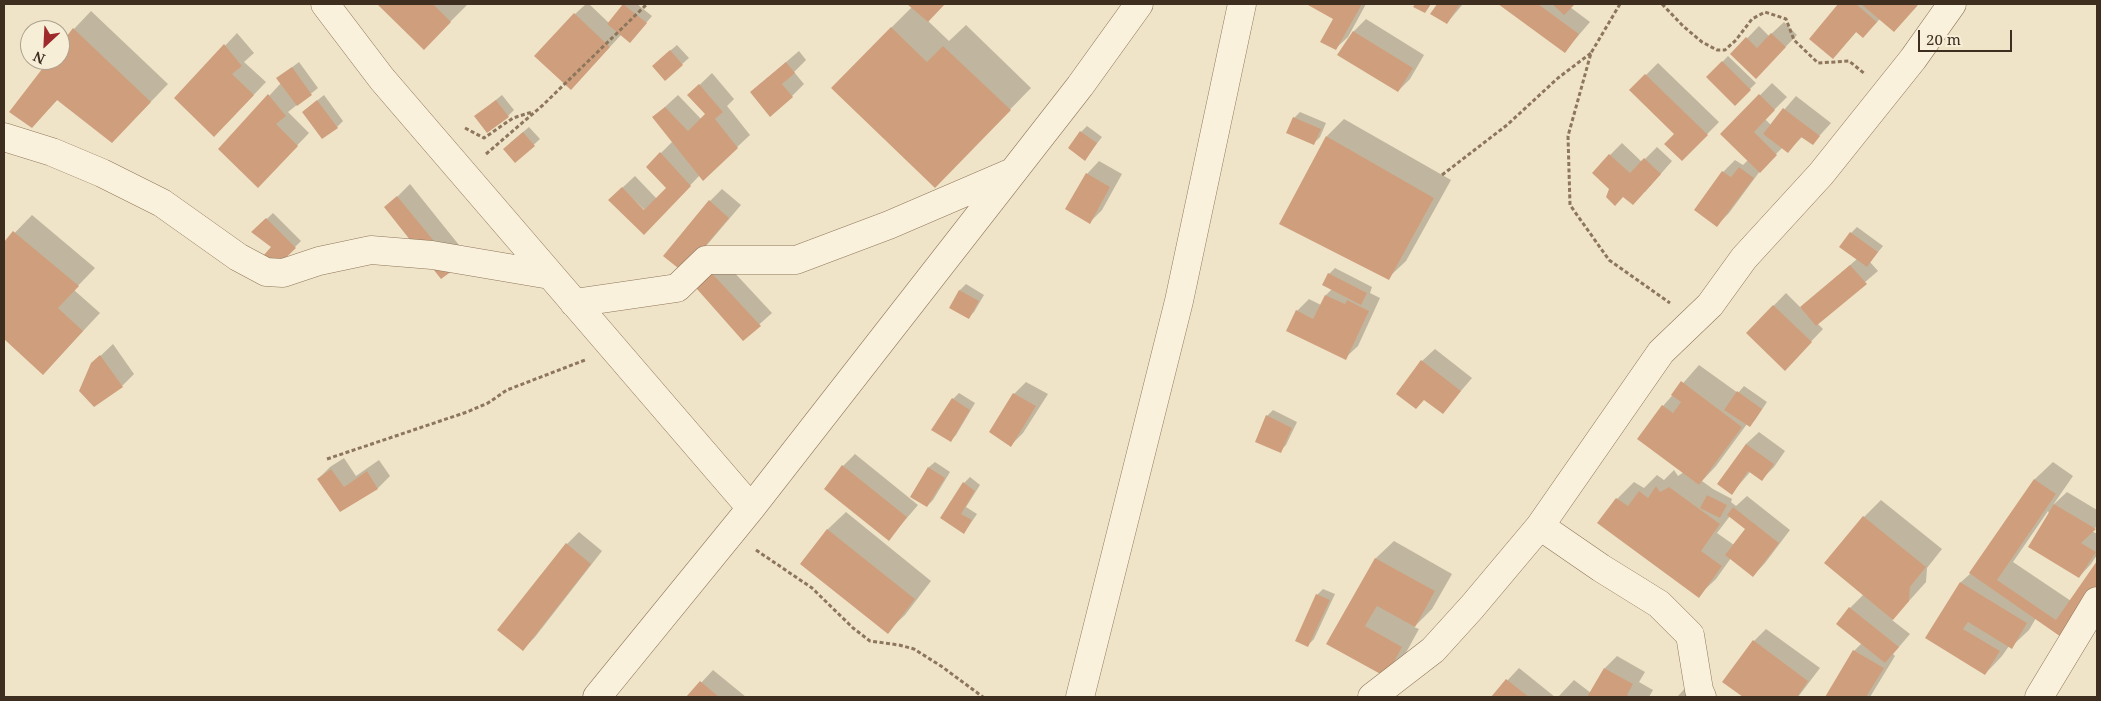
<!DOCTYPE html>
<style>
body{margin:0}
#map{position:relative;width:2101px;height:701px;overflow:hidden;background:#f0e4c8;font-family:"Noto Serif",serif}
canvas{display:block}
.frame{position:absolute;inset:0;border:5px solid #3d2e20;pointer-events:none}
.north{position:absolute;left:20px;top:20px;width:50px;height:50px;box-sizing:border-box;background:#f7eed8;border:1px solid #ada18e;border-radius:50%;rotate:205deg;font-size:14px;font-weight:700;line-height:20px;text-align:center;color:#3d2e20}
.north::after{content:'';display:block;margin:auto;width:18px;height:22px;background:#9e2a2b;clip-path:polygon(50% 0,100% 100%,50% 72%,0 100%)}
.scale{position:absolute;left:1918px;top:30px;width:94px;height:22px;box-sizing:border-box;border:2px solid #3d2e20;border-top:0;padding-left:6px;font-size:15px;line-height:18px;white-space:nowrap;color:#3d2e20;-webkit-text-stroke:4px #f7eed8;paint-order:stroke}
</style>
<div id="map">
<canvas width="2101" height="701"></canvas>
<div class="frame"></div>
<div class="north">N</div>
<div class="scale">20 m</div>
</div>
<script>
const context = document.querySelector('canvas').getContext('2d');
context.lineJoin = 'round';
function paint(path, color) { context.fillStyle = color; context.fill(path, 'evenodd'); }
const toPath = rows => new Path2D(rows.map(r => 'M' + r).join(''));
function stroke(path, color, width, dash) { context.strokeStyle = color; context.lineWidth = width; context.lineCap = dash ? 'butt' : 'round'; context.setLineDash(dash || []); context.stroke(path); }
const shadow = toPath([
 [379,4,468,4,424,48],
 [586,4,589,4,609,23,625,4,637,4,652,16,635,36,621,35,583,76,575,14],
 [909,4,944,4,927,20,949,41,966,25,1031,88,956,165,891,28,912,7],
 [1310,4,1366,4,1348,37,1335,49,1335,19],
 [1438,4,1463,4,1447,23,1432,14],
 [1501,4,1574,4,1570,7,1590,22,1565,51],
 [1840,4,1919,4,1894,31,1880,19,1863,36,1857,31,1833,58,1810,39],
 [91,11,168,84,112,142,58,99,49,109,50,60,60,60,60,47,74,29],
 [1366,19,1424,55,1410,79,1398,91,1339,55,1354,31],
 [1784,22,1797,35,1768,65,1732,54,1759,26,1769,36],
 [237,33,254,53,244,62,266,82,226,124,176,98],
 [677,45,689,58,665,79,659,60],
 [799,51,806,60,794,72,804,84,792,96,751,92],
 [1728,56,1756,83,1735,104,1708,77],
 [299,62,318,88,288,112,309,133,270,174,220,149,281,83,278,78],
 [1658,63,1719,122,1682,160,1676,134,1631,90],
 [712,73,734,99,727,106,750,135,703,179,700,175,656,221,622,188,635,176,657,199,667,188,647,167,673,141,654,117,678,95,701,119,706,114,689,95],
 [1772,83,1787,97,1765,119,1771,125,1796,96,1831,123,1812,144,1802,137,1788,151,1783,147,1763,167,1729,213,1717,225,1696,209,1723,172,1735,160,1743,165,1748,160,1722,134],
 [324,95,343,121,337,127,303,112],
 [502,95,514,110,508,116,476,116],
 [1300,112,1326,123,1320,137,1314,143,1294,118],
 [1344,119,1451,180,1406,261,1388,278,1327,136],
 [1087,126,1102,137,1085,159,1081,132],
 [529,127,540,139,515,162,510,143],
 [1622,143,1642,162,1657,147,1672,161,1645,192,1611,189,1610,155],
 [1099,161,1122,174,1102,210,1090,222,1087,174],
 [410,184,467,255,455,267,386,208],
 [722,189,741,205,695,259,710,201],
 [273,213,301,241,275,267,273,247,253,232],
 [32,215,95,268,74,290,100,313,43,374,4,338,4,244],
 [1857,227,1883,246,1870,262,1878,271,1817,323,1823,329,1785,369,1747,333,1786,293,1801,308,1857,259,1851,233],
 [719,256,772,313,743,339,691,281],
 [1335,268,1372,287,1370,293,1380,298,1358,346,1345,358,1297,311,1309,299,1321,305,1326,295,1332,289,1329,274],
 [966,284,984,295,974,312,968,318,950,307,960,290],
 [113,344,134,374,122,386,92,364],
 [1435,349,1472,378,1443,412,1425,399,1397,393,1422,361],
 [1699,365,1738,393,1744,386,1767,402,1755,420,1750,426,1747,424,1716,466,1702,481,1713,489,1732,499,1731,502,1736,506,1747,496,1790,530,1765,563,1753,576,1731,558,1716,579,1698,596,1617,499,1634,482,1644,488,1657,475,1664,480,1674,470,1678,476,1684,472,1663,406],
 [1730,516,1747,529,1734,545,1717,533],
 [1026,382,1048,394,1023,433,1011,445,1014,394],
 [959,393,975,403,956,435,950,441,953,399],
 [1273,410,1297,422,1286,445,1280,451,1267,416],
 [1759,432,1785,451,1774,467,1762,479,1750,472,1732,493,1719,484,1746,444],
 [855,454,918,505,889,539,843,466],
 [344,458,356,476,379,460,390,476,378,488,340,510,318,479,330,467],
 [935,462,950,472,933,500,927,506,929,467],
 [2053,462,2073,476,2053,505,2067,492,2097,510,2097,526,2092,531,2097,534,2097,555,2091,564,2079,577,2048,511,2013,562,2071,601,2097,563,2097,597,2064,637,2036,618,2029,630,2011,647,2009,646,2002,656,1985,674,1927,638,1961,582,1970,574,2035,479],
 [970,477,980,485,966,507,977,514,964,533,942,517,964,483],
 [1881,500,1942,549,1927,568,1926,582,1892,620,1910,634,1893,654,1895,656,1870,697,1828,697,1827,696,1854,651,1862,643,1850,608,1864,594,1826,563,1864,517],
 [846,512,931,581,905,615,887,632,801,563,828,529],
 [579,532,602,551,535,637,523,649,499,629,567,544],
 [1394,541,1452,574,1432,609,1414,627,1419,629,1403,658,1385,676,1328,644,1376,558],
 [1323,589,1335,594,1314,639,1308,645,1317,595],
 [1766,629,1820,668,1798,697,1745,697,1724,682,1754,641],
 [1617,656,1645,672,1639,682,1653,690,1649,697,1558,697,1574,680,1591,693,1605,668],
 [1519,668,1555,697,1492,697],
 [713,670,746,697,688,697],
 [1691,682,1705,697,1677,697]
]);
const building = toPath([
 [377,4,433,4,451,22,424,50],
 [623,4,647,23,630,43,607,24],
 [907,4,945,4,928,22],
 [1309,4,1362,4,1336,50,1320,42,1333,19,1308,5],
 [1415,4,1431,4,1425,13,1413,7],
 [1437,4,1460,4,1447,24,1430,14],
 [1498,4,1538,4,1579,34,1565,53],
 [1552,4,1575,4,1564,15],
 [1838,4,1856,4,1877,22,1863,38,1856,32,1833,59,1809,39],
 [1861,4,1915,4,1917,6,1894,32],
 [574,13,610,47,571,90,534,56],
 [891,27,927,62,943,46,1011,110,935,188,831,88],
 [73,28,151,102,112,143,57,100,32,128,9,112,49,60,60,60,60,45],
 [1353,31,1413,68,1398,92,1337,55],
 [1771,33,1786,47,1756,79,1730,54,1746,37,1757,48],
 [224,44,242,66,232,74,254,95,214,137,174,98],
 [670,50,683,65,665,81,652,66],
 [1722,61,1751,90,1735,106,1706,77],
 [786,62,795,73,782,84,793,97,770,117,750,92],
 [292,67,312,95,297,106,276,78],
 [1645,74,1708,135,1682,161,1664,144,1674,134,1629,90],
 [699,84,723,112,715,119,738,148,703,181,652,117,665,107,688,131,705,114,687,95],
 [268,94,286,116,276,124,298,146,258,188,218,149],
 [1759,94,1775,110,1754,132,1777,155,1760,173,1720,134],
 [317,100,338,128,322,139,302,112],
 [496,100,509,117,487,133,474,116],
 [1783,108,1820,136,1813,145,1801,137,1788,153,1763,134],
 [1293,117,1321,129,1314,145,1286,133],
 [1080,131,1097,143,1085,161,1068,148],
 [523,132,535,146,515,163,503,149],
 [1326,136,1434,198,1389,280,1279,224],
 [660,152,691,186,644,235,608,200,622,187,644,210,666,188,646,167],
 [1609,154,1630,173,1644,158,1661,174,1633,205,1623,197,1615,206,1606,197,1609,189,1592,173],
 [1739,167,1754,178,1717,227,1694,210,1722,171,1731,177],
 [1086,173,1110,187,1090,224,1065,209],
 [397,196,456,268,441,279,384,207],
 [709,200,729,218,683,272,663,256],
 [266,218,296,248,275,268,262,257,271,247,251,232],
 [13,231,79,286,58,308,83,331,43,375,4,339,4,242],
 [1850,232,1878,252,1867,267,1839,247],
 [1850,265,1867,284,1816,326,1800,307],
 [706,267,761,326,743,341,689,280],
 [1328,273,1367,293,1361,305,1322,285],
 [959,290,979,301,969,319,949,308],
 [1325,295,1345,304,1347,300,1369,311,1346,360,1286,331,1296,310,1313,319],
 [1773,305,1812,342,1785,371,1746,333],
 [100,355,123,387,94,407,79,391,91,363],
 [1421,360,1461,391,1443,414,1424,400,1416,409,1396,394],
 [1681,381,1742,427,1699,485,1637,439,1662,405,1673,413,1681,402,1671,395],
 [1737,391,1762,409,1750,427,1724,410],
 [1013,393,1036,406,1011,447,989,432],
 [952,398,970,410,951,442,931,430],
 [1266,415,1292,428,1281,453,1255,442],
 [1746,444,1774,464,1762,481,1748,471,1732,495,1717,484],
 [842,465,907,517,889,541,824,489],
 [928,467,945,478,927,507,910,497],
 [331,469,344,487,367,471,378,489,340,512,317,479],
 [2034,479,2056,494,1997,580,2056,620,2097,561,2097,591,2064,639,1969,573],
 [963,482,975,491,961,514,972,520,964,534,940,518],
 [1656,486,1660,492,1669,487,1720,524,1701,551,1722,566,1699,598,1597,523,1616,498,1628,506,1639,491,1648,498],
 [1707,495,1727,505,1720,518,1700,508],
 [2054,504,2096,529,2081,543,2096,552,2079,578,2028,547],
 [1733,507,1779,543,1753,577,1725,555,1745,529,1727,515],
 [1863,516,1926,567,1910,587,1909,601,1893,620,1824,563],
 [827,529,915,599,888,634,800,564],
 [566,543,591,564,523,651,497,630],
 [1375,558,1435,591,1415,627,1377,606,1365,626,1402,647,1386,677,1326,644],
 [1960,582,2027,623,2012,649,1968,622,1963,629,2000,651,1985,675,1925,638],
 [1316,594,1330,600,1308,647,1295,641],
 [1849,607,1899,647,1885,663,1836,624],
 [1753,640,1808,681,1797,697,1743,697,1722,682],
 [1853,650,1884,668,1866,697,1825,697],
 [1604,668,1633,684,1627,695,1632,697,1587,697],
 [1506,679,1529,697,1491,697],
 [700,681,719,697,686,697]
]);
const path = toPath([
 [1620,4,1591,53,1568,136,1570,205,1609,260,1670,303],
 [1662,4,1683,26,1702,42,1717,50,1725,50,1736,40,1752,19,1765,12,1786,19,1794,40,1818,63,1849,61,1865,74],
 [465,128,484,138,513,118,532,112],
 [486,154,543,105,647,4],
 [1442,175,1507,125,1558,78,1591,53],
 [327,459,467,412,488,403,507,390,585,360],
 [756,550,812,588,853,628,870,641,899,645,914,649,941,666,983,697]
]);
const minor = toPath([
 [325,4,382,79,751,508],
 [4,137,52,152,102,173,162,203,238,257,266,272,283,273,319,261,371,250,432,255,550,275],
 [574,303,677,288,706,260,796,260,889,225,1010,173],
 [1540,526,1601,568,1659,604,1690,635,1699,690,1702,697],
 [597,697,751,508,1080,86,1139,4],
 [1080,697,1179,301,1242,4],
 [1372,697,1433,650,1472,607,1540,526,1661,352,1710,305,1744,258,1821,174,1913,59,1952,4],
 [2039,697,2097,601]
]);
paint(shadow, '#0003');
paint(building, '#cf9f7d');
stroke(minor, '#8d765c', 29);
stroke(path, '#8d765c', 3, [4, 2.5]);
stroke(minor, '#faf1dc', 28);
</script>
